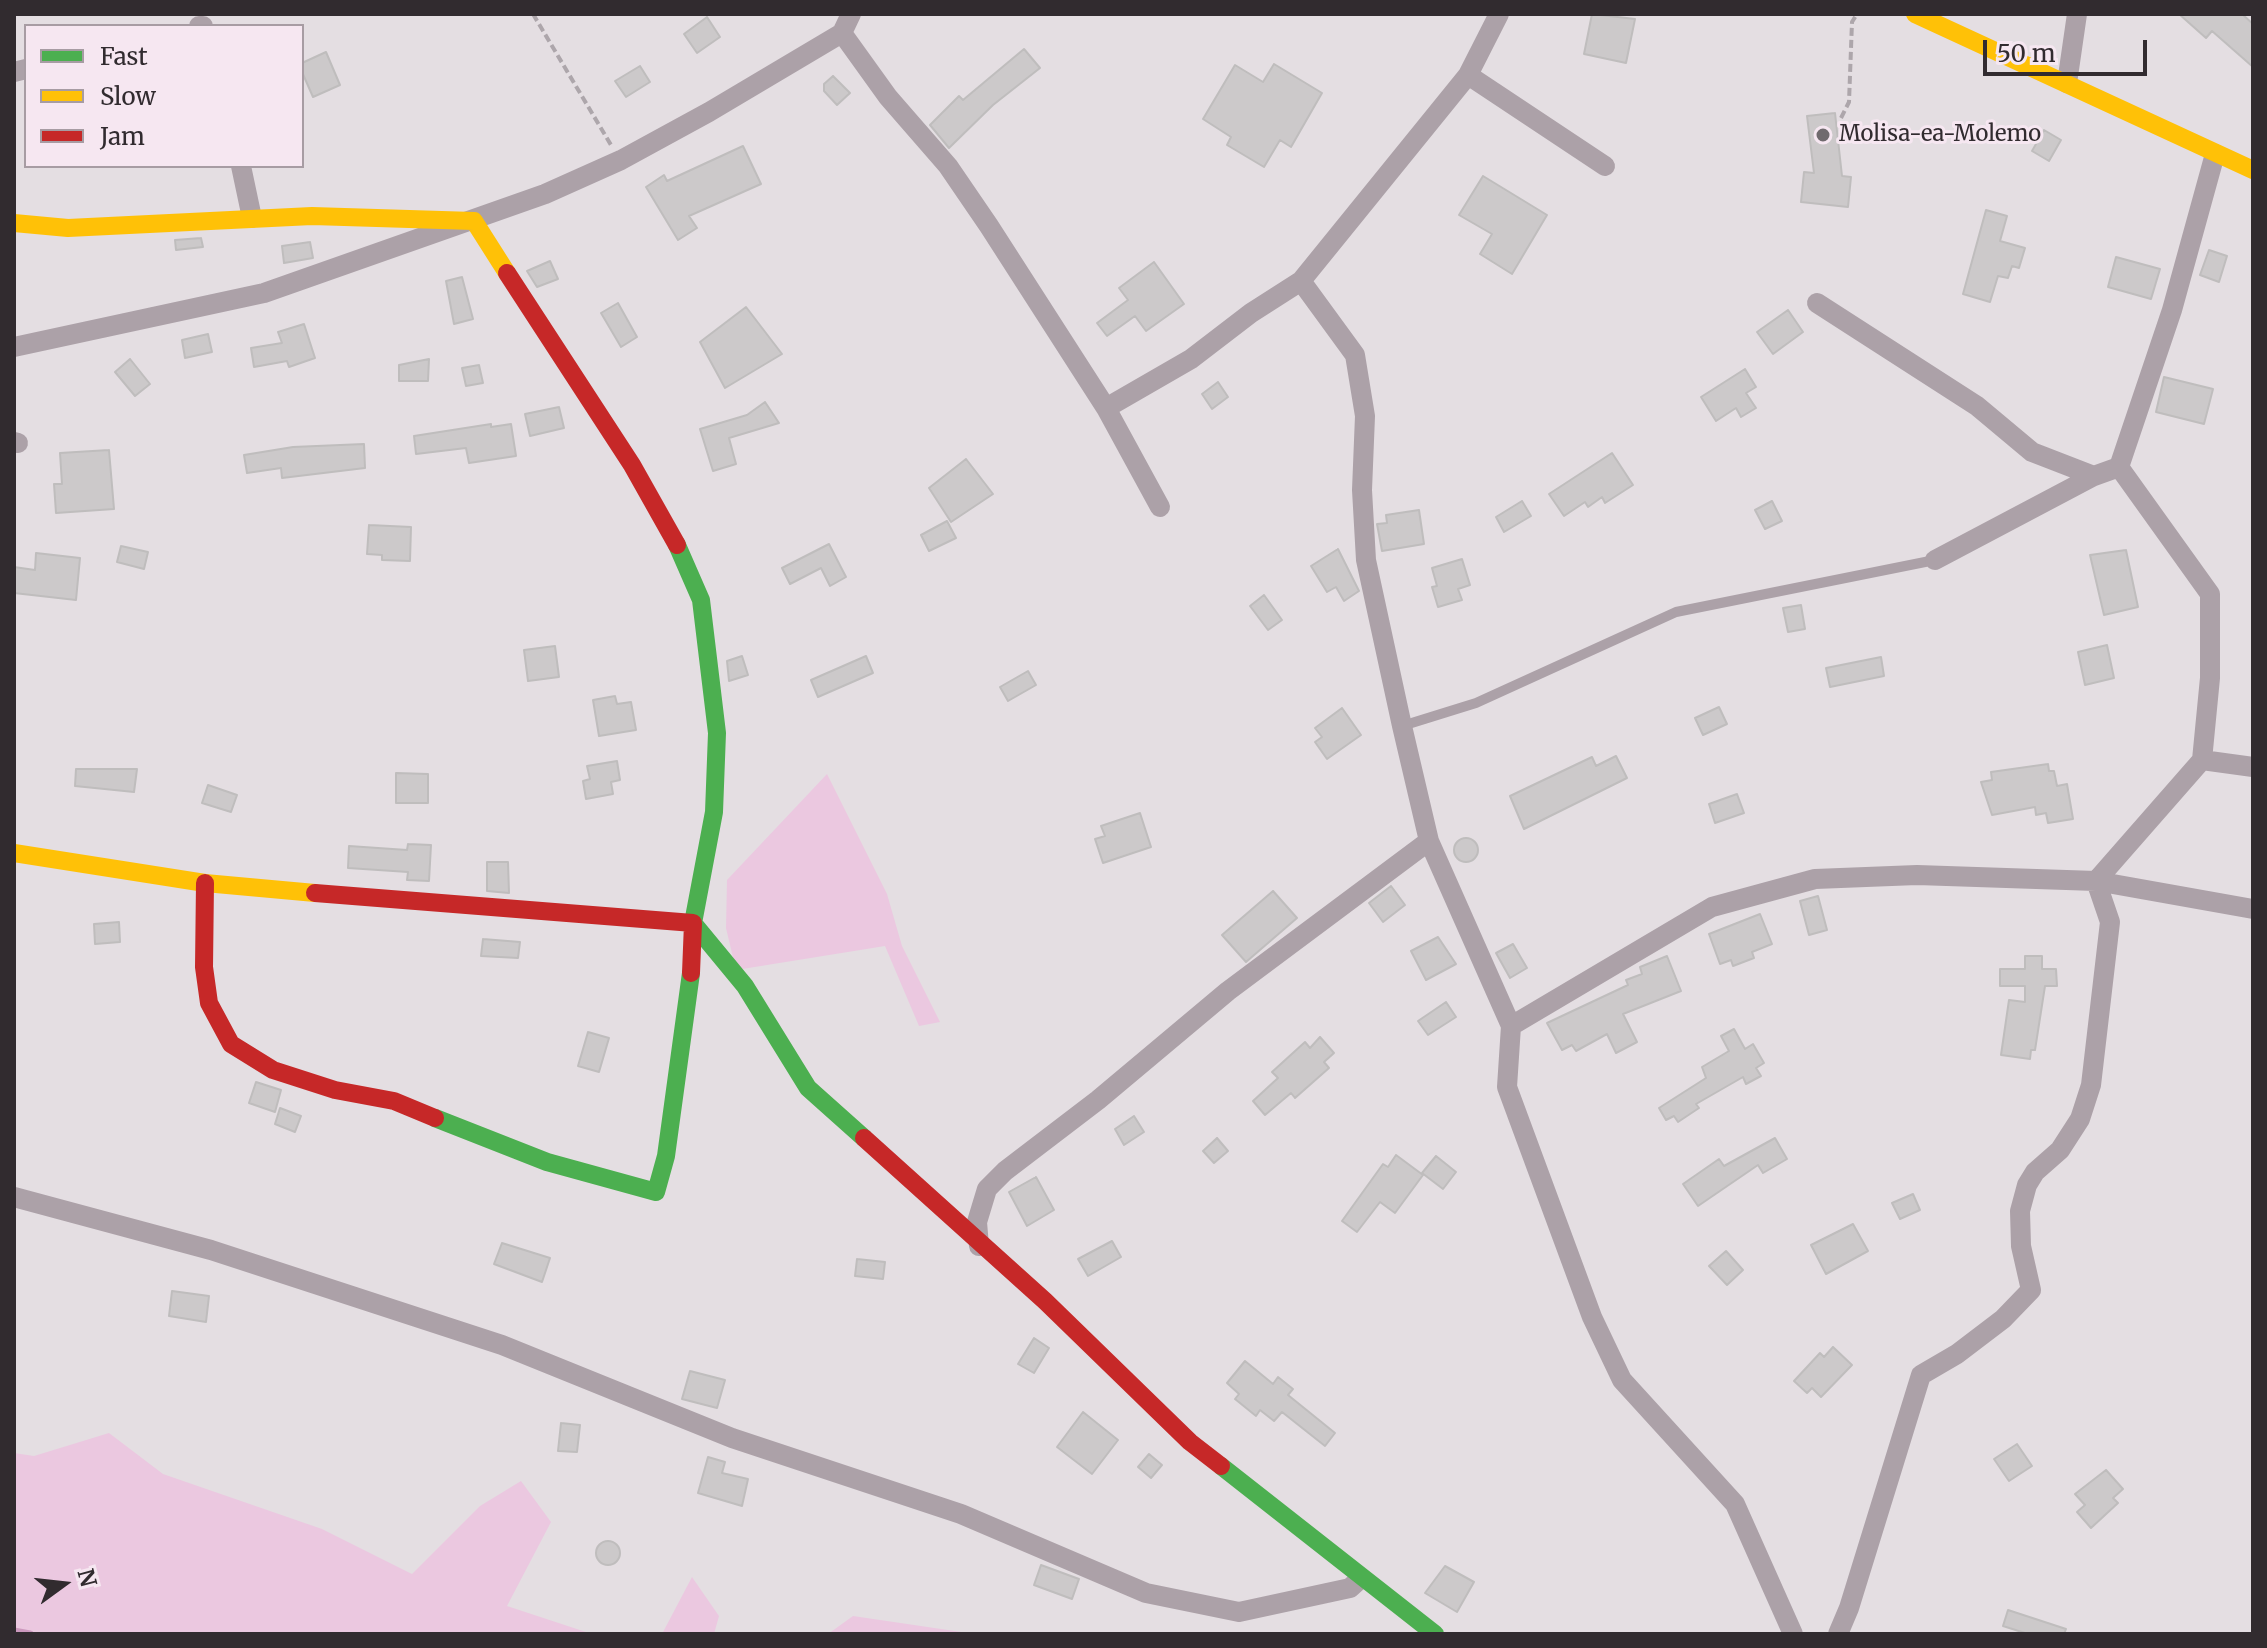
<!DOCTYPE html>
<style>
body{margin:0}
#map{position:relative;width:2267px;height:1648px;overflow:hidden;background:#e4dee2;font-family:Merriweather,serif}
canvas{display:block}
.frame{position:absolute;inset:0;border:16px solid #312b2f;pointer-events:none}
.legend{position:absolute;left:24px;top:24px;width:280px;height:144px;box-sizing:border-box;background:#f6e7f1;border:2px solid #a79ca3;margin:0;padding:10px 14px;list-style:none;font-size:24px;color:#312b2f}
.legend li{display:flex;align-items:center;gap:16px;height:40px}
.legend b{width:40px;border:2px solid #a79ca3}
.north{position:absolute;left:24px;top:1544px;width:80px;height:80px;-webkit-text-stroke:6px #f6e7f1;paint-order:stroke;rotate:75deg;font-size:22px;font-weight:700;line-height:32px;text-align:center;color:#312b2f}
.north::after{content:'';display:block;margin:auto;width:28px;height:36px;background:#312b2f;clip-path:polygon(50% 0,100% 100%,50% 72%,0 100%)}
.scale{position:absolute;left:1983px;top:40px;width:164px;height:36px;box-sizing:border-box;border:4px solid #312b2f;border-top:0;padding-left:10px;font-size:24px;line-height:28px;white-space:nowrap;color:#312b2f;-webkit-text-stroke:6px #f6e7f1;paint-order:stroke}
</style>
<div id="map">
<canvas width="2267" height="1648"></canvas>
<div class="frame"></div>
<ul class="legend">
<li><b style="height:10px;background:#4caf50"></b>Fast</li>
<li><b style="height:10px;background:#ffc107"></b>Slow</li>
<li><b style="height:10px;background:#c62828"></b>Jam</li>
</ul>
<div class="north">N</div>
<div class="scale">50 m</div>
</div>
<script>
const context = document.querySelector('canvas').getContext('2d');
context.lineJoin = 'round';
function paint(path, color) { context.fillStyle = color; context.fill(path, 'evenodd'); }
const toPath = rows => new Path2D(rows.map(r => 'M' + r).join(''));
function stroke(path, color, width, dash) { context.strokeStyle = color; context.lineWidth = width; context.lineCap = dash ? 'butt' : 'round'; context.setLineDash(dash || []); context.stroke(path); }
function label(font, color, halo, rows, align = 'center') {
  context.font = font + ' Merriweather,serif'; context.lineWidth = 6; context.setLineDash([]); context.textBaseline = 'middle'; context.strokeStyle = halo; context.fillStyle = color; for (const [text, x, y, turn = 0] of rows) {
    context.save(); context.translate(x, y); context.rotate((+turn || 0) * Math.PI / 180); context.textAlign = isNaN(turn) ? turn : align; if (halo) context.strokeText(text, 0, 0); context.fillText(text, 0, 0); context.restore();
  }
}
const green = toPath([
 [827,774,887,894,902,946,940,1022,919,1026,885,946,736,970,726,928,727,880],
 [109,1433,163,1474,322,1529,412,1574,480,1506,521,1481,551,1522,507,1606,592,1634,14,1634,14,1453,34,1456],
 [692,1577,719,1616,714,1634,662,1634],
 [853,1616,975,1634,828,1634]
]);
const stream = toPath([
 [14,1631,30,1634]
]);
const building = toPath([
 [1592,14,1635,19,1626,63,1584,54,1592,14],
 [2179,14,2242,14,2253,24,2253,67,2212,31,2206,38,2179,14],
 [707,17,720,37,697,53,684,34,707,17],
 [1024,49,1040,68,993,105,949,148,930,125,959,96,963,100,1024,49],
 [326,52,340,85,313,97,302,72,302,63,326,52],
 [1274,64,1322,93,1291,147,1280,140,1264,167,1227,145,1231,137,1203,119,1235,65,1263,82,1274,64],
 [640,66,650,82,626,97,615,81,640,66],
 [833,76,850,93,837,105,824,91,824,84,833,76],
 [1835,113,1842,176,1851,177,1848,207,1801,202,1804,172,1814,173,1807,116,1835,113],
 [2044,130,2061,140,2049,161,2032,151,2044,130],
 [743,146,761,184,689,216,697,228,678,240,646,187,664,175,667,181,743,146],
 [1483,176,1547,215,1512,274,1480,254,1492,234,1459,215,1483,176],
 [1986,210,2007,216,2000,241,2025,248,2019,268,2012,266,2008,278,1998,276,1990,302,1963,294,1986,210],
 [201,238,203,247,176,250,175,240,201,238],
 [310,242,313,258,284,263,282,246,310,242],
 [2209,250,2227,256,2219,282,2200,275,2209,250],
 [2116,257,2160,269,2151,299,2108,287,2116,257],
 [550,261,558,279,537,287,527,271,550,261],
 [1154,262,1184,304,1146,331,1135,316,1107,336,1097,323,1128,300,1119,288,1154,262],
 [462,277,473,319,454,324,446,281,462,277],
 [618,303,637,337,621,347,601,313,618,303],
 [746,307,782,354,725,388,700,342,746,307],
 [1788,310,1803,332,1773,354,1757,332,1788,310],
 [304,324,315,358,289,367,287,361,254,367,251,348,282,343,278,332,304,324],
 [208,334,212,352,185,358,182,340,208,334],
 [130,359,150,384,135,396,115,372,130,359],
 [429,359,428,381,399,381,399,365,429,359],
 [479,365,483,383,466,386,462,368,479,365],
 [1745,369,1756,387,1746,393,1756,408,1741,417,1736,408,1716,421,1701,397,1745,369],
 [2164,377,2213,389,2204,424,2156,412,2164,377],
 [1218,382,1228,397,1212,409,1202,394,1218,382],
 [765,402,779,423,729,438,736,464,713,471,700,429,747,415,765,402],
 [559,407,564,428,530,436,525,414,559,407],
 [491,424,491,427,511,424,516,456,469,463,466,448,416,454,414,436,491,424],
 [364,444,365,468,282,478,281,468,247,473,244,455,293,447,364,444],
 [109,450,114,509,56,513,54,484,62,484,60,453,109,450],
 [1612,453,1633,485,1605,503,1602,497,1588,507,1585,502,1564,516,1549,494,1612,453],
 [966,459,993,494,951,522,929,488,966,459],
 [1522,501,1531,516,1504,532,1496,517,1522,501],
 [1772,501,1782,521,1765,529,1755,510,1772,501],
 [1419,510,1424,544,1382,551,1377,524,1387,523,1386,515,1419,510],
 [947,521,956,538,929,551,921,535,947,521],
 [369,525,411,527,410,561,382,560,382,555,367,554,369,525],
 [829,544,846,577,830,586,821,568,790,584,782,568,829,544],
 [121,546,148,552,144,569,117,562,121,546],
 [1338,549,1359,591,1344,601,1336,587,1327,592,1311,566,1338,549],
 [2126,550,2138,607,2104,615,2090,555,2126,550],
 [36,553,80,558,76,600,14,593,14,567,35,570,36,553],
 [1462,559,1470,585,1458,589,1462,600,1438,607,1432,587,1437,586,1432,568,1462,559],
 [1264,595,1282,620,1268,630,1250,606,1264,595],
 [1801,605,1805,629,1788,632,1783,608,1801,605],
 [2107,645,2114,678,2085,685,2078,652,2107,645],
 [555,646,559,677,528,681,524,650,555,646],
 [742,656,748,675,729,681,727,661,742,656],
 [866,656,873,673,818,697,811,680,866,656],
 [1881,657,1884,676,1830,687,1826,668,1881,657],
 [1028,671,1036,685,1008,701,1000,687,1028,671],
 [615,696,617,704,631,702,636,730,599,736,593,700,615,696],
 [1719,707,1727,724,1703,735,1695,718,1719,707],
 [1342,708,1361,735,1327,759,1315,742,1322,737,1315,728,1342,708],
 [1616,756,1627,778,1524,829,1510,796,1592,757,1596,766,1616,756],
 [617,761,620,780,611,782,613,794,586,799,583,781,590,779,587,766,617,761],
 [2048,764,2049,771,2054,771,2057,786,2067,784,2073,819,2048,823,2046,813,2036,815,2035,807,1992,815,1981,782,1992,780,1991,772,2048,764],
 [76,769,137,769,134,792,75,786,76,769],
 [396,773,428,774,428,803,396,803,396,773],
 [208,785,237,795,231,812,202,803,208,785],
 [1737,794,1744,813,1715,823,1709,804,1737,794],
 [1140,813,1151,847,1103,863,1095,839,1105,836,1101,826,1140,813],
 '1454 850a12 12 0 1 1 24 0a12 12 0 1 1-24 0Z',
 [408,844,431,845,429,881,407,880,408,872,348,868,349,846,407,850,408,844],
 [487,862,508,862,509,893,487,891,487,862],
 [1391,886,1405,905,1383,922,1369,903,1391,886],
 [1273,891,1297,918,1246,962,1222,935,1273,891],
 [1818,896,1827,930,1809,935,1800,901,1818,896],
 [1760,914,1772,944,1752,952,1754,958,1733,966,1731,960,1720,964,1709,934,1760,914],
 [119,922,120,942,95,944,94,924,119,922],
 [1438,937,1456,964,1426,980,1411,951,1438,937],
 [483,939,520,942,518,958,481,956,483,939],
 [1513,944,1527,968,1510,978,1496,953,1513,944],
 [1667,956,1681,991,1623,1014,1637,1042,1616,1053,1607,1034,1576,1051,1572,1045,1562,1050,1547,1023,1628,985,1626,980,1642,974,1640,967,1667,956],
 [2025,956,2042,956,2042,969,2056,969,2057,986,2045,986,2035,1050,2031,1050,2030,1059,2001,1055,2009,1000,2025,1002,2025,986,2000,986,2000,969,2025,969,2025,956],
 [1446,1002,1456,1017,1428,1035,1418,1021,1446,1002],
 [1734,1029,1745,1049,1753,1044,1764,1063,1756,1068,1761,1076,1746,1084,1743,1077,1696,1104,1699,1108,1678,1122,1674,1116,1666,1120,1659,1108,1706,1078,1702,1067,1729,1051,1721,1036,1734,1029],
 [588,1032,609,1038,599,1072,578,1066,588,1032],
 [1320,1037,1334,1053,1324,1062,1329,1068,1295,1098,1291,1093,1265,1115,1253,1101,1278,1078,1272,1072,1305,1042,1310,1048,1320,1037],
 [256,1082,281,1090,275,1112,249,1103,256,1082],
 [280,1108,301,1116,295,1132,275,1124,280,1108],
 [1134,1116,1144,1132,1124,1145,1115,1129,1134,1116],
 [1217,1138,1228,1151,1214,1163,1203,1151,1217,1138],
 [1775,1138,1787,1159,1763,1173,1758,1165,1698,1206,1683,1184,1719,1159,1724,1166,1775,1138],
 [1396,1155,1423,1175,1395,1213,1380,1202,1357,1232,1342,1221,1383,1164,1388,1167,1396,1155],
 [1436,1156,1456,1172,1443,1189,1422,1173,1436,1156],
 [1036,1177,1054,1210,1027,1226,1009,1192,1036,1177],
 [1913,1194,1920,1210,1900,1219,1892,1203,1913,1194],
 [1853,1224,1868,1251,1826,1274,1811,1245,1853,1224],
 [1112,1241,1121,1257,1088,1276,1078,1259,1112,1241],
 [502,1243,550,1258,542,1282,494,1264,502,1243],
 [1726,1251,1743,1270,1727,1285,1709,1266,1726,1251],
 [857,1259,885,1262,883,1279,855,1276,857,1259],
 [172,1291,209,1296,206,1322,169,1316,172,1291],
 [1034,1338,1049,1348,1034,1373,1018,1364,1034,1338],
 [1833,1347,1852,1365,1821,1397,1812,1388,1807,1393,1794,1381,1820,1353,1824,1357,1833,1347],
 [1245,1361,1273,1384,1278,1377,1293,1389,1288,1395,1335,1433,1325,1446,1282,1412,1274,1421,1260,1410,1256,1416,1235,1399,1239,1394,1227,1383,1245,1361],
 [690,1371,725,1380,717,1408,682,1399,690,1371],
 [1083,1412,1118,1440,1092,1474,1057,1447,1083,1412],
 [561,1423,580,1425,577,1452,558,1451,561,1423],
 [2017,1444,2032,1466,2009,1481,1994,1459,2017,1444],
 [1149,1454,1162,1465,1151,1478,1138,1467,1149,1454],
 [708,1457,725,1462,722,1473,748,1479,742,1506,698,1493,708,1457],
 [2106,1470,2123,1489,2113,1498,2118,1503,2091,1528,2077,1512,2085,1505,2075,1494,2106,1470],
 '596 1553a12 12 0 1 1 24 0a12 12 0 1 1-24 0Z',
 [1041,1565,1079,1579,1072,1599,1034,1585,1041,1565],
 [1445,1566,1474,1582,1457,1612,1425,1593,1445,1566],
 [2008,1610,2066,1629,2064,1634,2028,1634,2003,1626,2008,1610]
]);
const path = toPath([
 [533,14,611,145],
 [1841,118,1849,102,1852,22,1857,14]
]);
const lane = toPath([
 [1402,726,1476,703,1676,612,1935,560]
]);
const street = toPath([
 [199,26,203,26],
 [842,33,888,97,948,166,989,226,1106,408,1160,507],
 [14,72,26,69],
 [1468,75,1605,166],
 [2067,83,2077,14],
 [241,166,252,218],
 [1301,281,1355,355,1365,416,1362,490,1366,560,1402,726,1429,841,1511,1026],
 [1817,303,1977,406,2032,452,2094,476],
 [14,347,264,293,545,194,621,160,709,112,842,33,851,14],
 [1106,408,1191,359,1251,313,1301,281,1468,75,1499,14],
 [14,442,18,443],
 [1935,560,2094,476,2119,467,2172,310,2215,154],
 [2202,760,2253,767],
 [14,1197,211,1250,502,1345,732,1438,961,1514,1146,1593,1239,1612,1350,1588,1361,1578],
 [979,1246,977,1222,987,1189,1005,1171,1098,1100,1228,991,1429,841],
 [1793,1634,1735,1504,1622,1380,1592,1317,1507,1087,1511,1026,1712,907,1815,879,1917,875,2096,881,2253,909],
 [1838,1634,1849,1608,1921,1375,1957,1354,2003,1319,2031,1290,2021,1246,2020,1211,2027,1185,2035,1172,2060,1150,2080,1119,2091,1085,2110,922,2096,881,2202,760,2210,678,2210,594,2119,467]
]);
const fast = toPath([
 [677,545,701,600,717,733,714,812,693,923,745,986,808,1088,864,1138],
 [435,1118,547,1162,656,1192,666,1156,691,973],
 [1221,1466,1435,1634]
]);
const slow = toPath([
 [1915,14,2253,170],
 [14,223,68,228,312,216,474,221,507,273],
 [14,853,205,883,315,893]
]);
const jam = toPath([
 [507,273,632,465,677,545],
 [205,883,204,967,209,1003,231,1044,273,1070,335,1090,394,1101,435,1118],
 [315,893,693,923,691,973],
 [864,1138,1045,1301,1190,1442,1221,1466]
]);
const markers = [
 [1823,135,8,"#706a6e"]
];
const poiNames = [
 ["Molisa-ea-Molemo",1839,135]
];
paint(green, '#ebc8e0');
stroke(stream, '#cc99be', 7);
paint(building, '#ccc9ca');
stroke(building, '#bfbdbd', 2);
stroke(path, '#ada6ab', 4, [8, 4]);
stroke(lane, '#aca1a8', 10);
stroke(street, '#aca1a8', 20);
stroke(fast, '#4caf50', 18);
stroke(slow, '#ffc107', 18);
stroke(jam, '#c62828', 18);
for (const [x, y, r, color] of markers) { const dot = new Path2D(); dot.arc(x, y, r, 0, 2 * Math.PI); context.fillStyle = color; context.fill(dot); stroke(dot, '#f6e7f1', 3); }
label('22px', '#312b2f', '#f6e7f1', poiNames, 'left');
</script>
